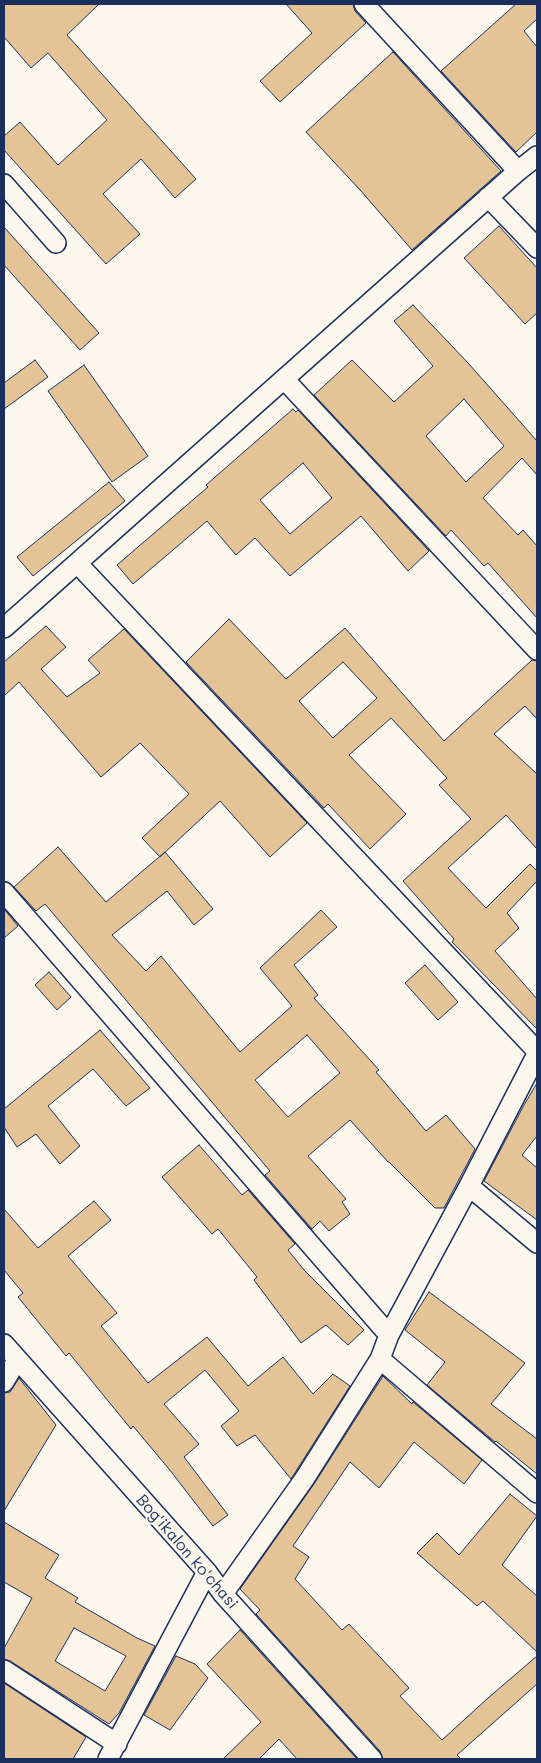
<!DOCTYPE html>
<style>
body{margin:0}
#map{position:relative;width:541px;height:1763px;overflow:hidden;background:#fbf7ec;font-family:Mali,sans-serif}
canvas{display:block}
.frame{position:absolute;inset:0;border:5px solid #1b2f5e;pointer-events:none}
</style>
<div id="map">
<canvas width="541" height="1763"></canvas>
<div class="frame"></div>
</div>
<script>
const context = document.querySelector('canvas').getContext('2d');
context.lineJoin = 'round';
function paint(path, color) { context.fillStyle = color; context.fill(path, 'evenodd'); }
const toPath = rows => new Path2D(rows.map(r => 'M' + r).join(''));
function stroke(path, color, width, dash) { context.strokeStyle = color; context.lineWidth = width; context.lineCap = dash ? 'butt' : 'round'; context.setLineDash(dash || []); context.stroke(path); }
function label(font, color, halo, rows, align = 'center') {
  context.font = font + ' Mali,sans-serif'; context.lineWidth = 4; context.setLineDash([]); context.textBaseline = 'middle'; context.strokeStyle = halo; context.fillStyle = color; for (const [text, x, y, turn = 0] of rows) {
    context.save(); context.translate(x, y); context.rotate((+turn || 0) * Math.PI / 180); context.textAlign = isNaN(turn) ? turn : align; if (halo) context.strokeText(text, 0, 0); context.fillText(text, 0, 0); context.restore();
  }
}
const building = toPath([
 [4,4,99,4,67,35,196,179,175,198,141,159,103,194,140,234,106,264,4,150,4,136,20,122,58,165,107,120,48,53,31,68,4,37,4,4],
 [286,4,353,4,355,11,366,23,280,102,260,81,312,33,286,4],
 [516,4,537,4,537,19,524,31,537,47,537,132,516,152,441,71,516,4],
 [393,52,501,171,412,250,361,191,306,132,393,52],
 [499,226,537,268,537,313,525,324,464,258,499,226],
 [4,227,99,333,80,350,4,265,4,227],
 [413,305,469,364,537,441,537,475,522,458,483,498,518,535,523,530,537,546,537,618,488,563,484,566,451,530,446,536,314,395,352,360,394,402,433,366,394,321,413,305],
 [464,399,504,446,466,482,426,436,464,399],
 [35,360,48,377,4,409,4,383,35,360],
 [84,365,148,456,112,482,48,391,84,365],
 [293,409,296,412,298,410,429,551,408,571,361,516,290,576,255,538,236,555,207,521,133,584,117,565,208,487,206,485,293,409],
 [303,463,332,498,290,534,260,500,303,463],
 [109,482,125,501,33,576,17,557,109,482],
 [229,619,286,679,345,628,444,741,532,660,537,661,537,719,525,706,494,734,537,774,537,849,506,815,448,868,486,908,530,864,537,871,537,881,507,913,519,928,495,951,537,999,537,1029,452,942,454,939,403,881,471,819,439,785,447,778,391,718,349,755,406,814,370,849,328,804,324,808,186,662,229,619],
 [343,662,377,698,333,738,299,701,343,662],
 [46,626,66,647,41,669,67,697,100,673,88,660,124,629,307,823,270,857,220,801,160,857,142,838,189,794,140,743,101,777,19,682,4,696,4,662,46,626],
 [58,847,106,902,165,852,213,909,194,925,167,891,112,935,146,971,161,956,240,1052,292,1006,260,968,321,910,337,927,294,965,318,995,314,998,379,1070,376,1072,426,1131,446,1115,475,1149,444,1208,435,1208,389,1162,388,1162,350,1120,308,1156,346,1199,342,1202,350,1214,329,1231,320,1221,312,1229,265,1175,270,1171,45,904,36,911,14,887,58,847],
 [307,1035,340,1073,288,1117,255,1080,307,1035],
 [4,909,18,926,4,938,4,909],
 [425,965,458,1002,438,1020,405,983,425,965],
 [49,972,71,997,57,1010,35,985,49,972],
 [100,1030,150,1088,126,1106,93,1069,48,1106,80,1146,60,1164,36,1134,17,1147,4,1127,4,1109,100,1030],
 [537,1083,537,1136,522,1155,537,1168,537,1220,484,1181,524,1105,537,1083],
 [199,1145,242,1195,248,1190,295,1244,288,1250,304,1270,364,1330,348,1345,326,1325,301,1343,254,1280,257,1277,218,1229,212,1234,162,1177,199,1145],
 [94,1201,111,1220,68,1256,117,1313,101,1326,148,1383,207,1337,248,1386,283,1357,313,1394,333,1374,350,1386,291,1479,255,1435,237,1446,221,1426,239,1411,205,1370,164,1404,199,1444,184,1457,228,1515,213,1526,169,1469,133,1426,131,1429,69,1353,66,1356,18,1297,23,1293,4,1270,4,1209,38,1248,94,1201],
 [429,1292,525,1363,491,1404,537,1439,537,1474,496,1441,495,1442,427,1385,445,1362,405,1330,429,1292],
 [383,1376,412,1404,413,1402,482,1460,464,1484,414,1442,379,1488,350,1462,293,1546,309,1557,295,1579,342,1630,349,1624,409,1688,400,1696,442,1740,488,1698,537,1656,537,1684,457,1755,461,1759,383,1759,380,1751,256,1614,260,1610,240,1589,314,1484,383,1376],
 [19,1378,56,1425,4,1511,4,1393,10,1392,19,1378],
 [510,1494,537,1516,502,1565,537,1596,537,1652,483,1601,477,1606,417,1553,437,1533,459,1555,510,1494],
 [4,1522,59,1555,45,1578,78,1598,75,1602,137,1638,155,1646,119,1713,109,1724,10,1661,4,1659,4,1648,32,1598,4,1582,4,1522],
 [74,1628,126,1656,105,1691,55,1661,74,1628],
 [240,1630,357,1759,297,1759,279,1739,259,1759,223,1759,261,1722,207,1664,240,1630],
 [176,1656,195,1664,208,1678,170,1730,144,1715,176,1656],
 [4,1683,86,1737,73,1759,4,1759,4,1683]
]);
const street = toPath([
 [364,4,518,171],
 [4,184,56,243],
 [488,197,537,248],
 [284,379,537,650],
 [77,563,537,1051],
 [4,628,518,171,537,156],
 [4,892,389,1335],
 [469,1186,537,1243],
 [4,1344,207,1572,223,1594,372,1759],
 [380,1359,537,1493],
 [4,1382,17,1360],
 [223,1594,305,1478,380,1359,389,1335,469,1186,537,1054],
 [4,1670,117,1744],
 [108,1759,207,1572]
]);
const streetNames = [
 ["Bog'ikalon ko'chasi",187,1552,49]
];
paint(building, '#e4c496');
stroke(building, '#1b2f5e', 1);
stroke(street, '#1b2f5e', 22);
stroke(street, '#fbf7ec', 19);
label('16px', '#1b2f5e', '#fbf7ec', streetNames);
</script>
